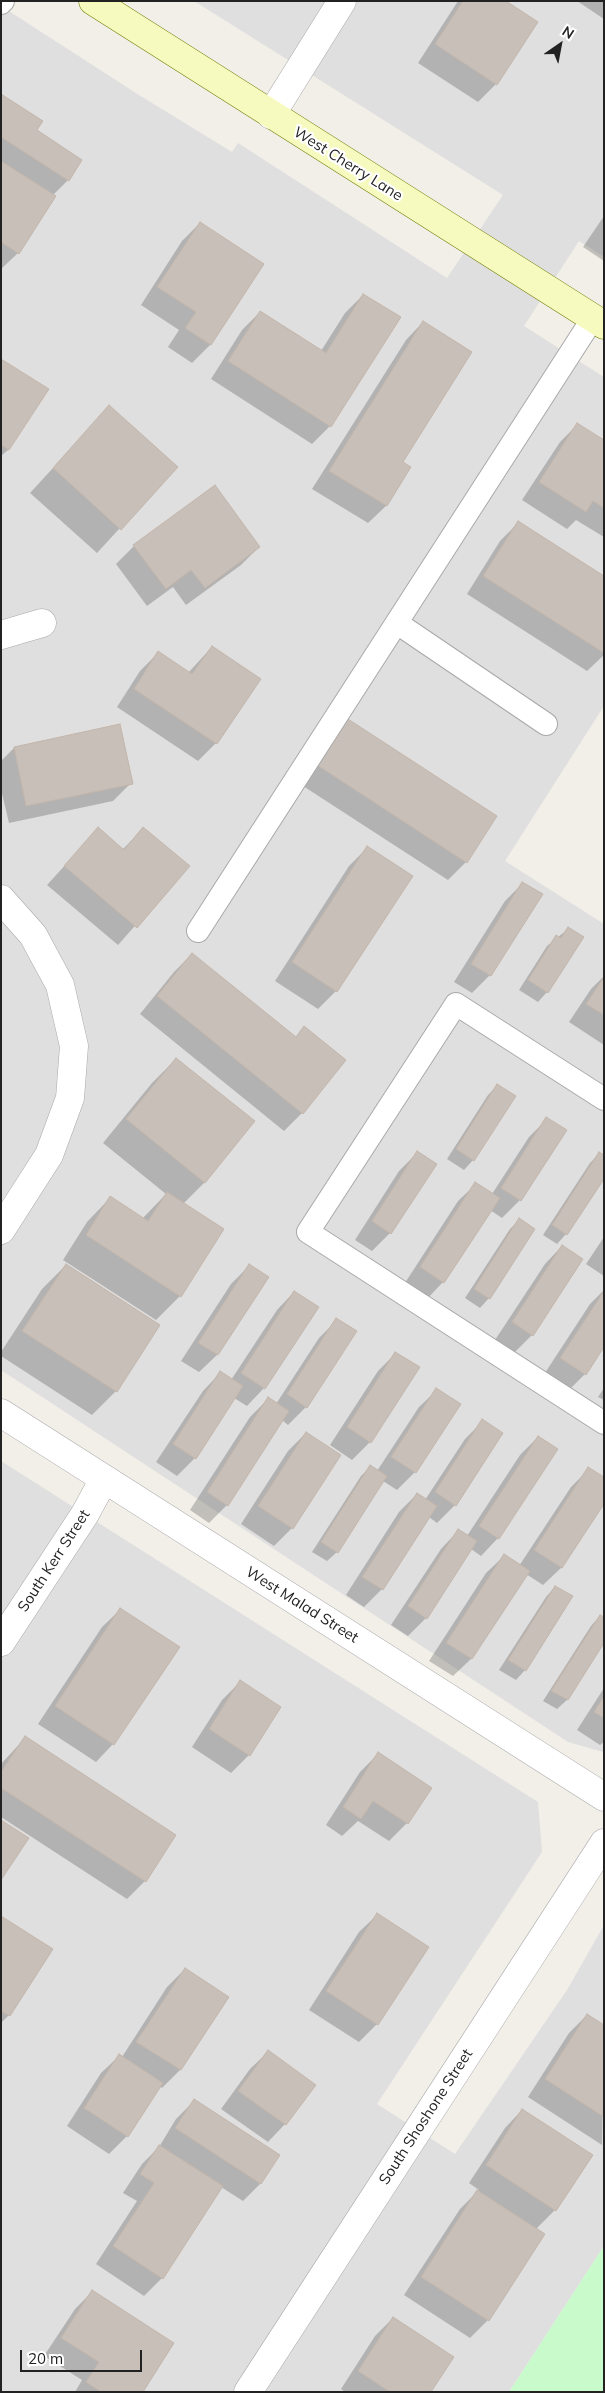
<!DOCTYPE html>
<style>
body{margin:0}
#map{position:relative;width:605px;height:2393px;overflow:hidden;background:#f2efe9;font-family:Mulish,sans-serif}
canvas{display:block}
.frame{position:absolute;inset:0;border:2px solid #222;pointer-events:none}
.north{position:absolute;left:535px;top:20px;width:50px;height:50px;-webkit-text-stroke:4px #fff;paint-order:stroke;rotate:33deg;font-size:14px;font-weight:700;line-height:20px;text-align:center;color:#222}
.north::after{content:'';display:block;margin:auto;width:18px;height:22px;background:#222;clip-path:polygon(50% 0,100% 100%,50% 72%,0 100%)}
.scale{position:absolute;left:20px;top:2350px;width:122px;height:22px;box-sizing:border-box;border:2px solid #222;border-top:0;padding-left:6px;font-size:15px;line-height:18px;white-space:nowrap;color:#222;-webkit-text-stroke:4px #fff;paint-order:stroke}
</style>
<div id="map">
<canvas width="605" height="2393"></canvas>
<div class="frame"></div>
<div class="north">N</div>
<div class="scale">20 m</div>
</div>
<script>
const context = document.querySelector('canvas').getContext('2d');
context.lineJoin = 'round';
function paint(path, color) { context.fillStyle = color; context.fill(path, 'evenodd'); }
const toPath = rows => new Path2D(rows.map(r => 'M' + r).join(''));
function stroke(path, color, width, dash) { context.strokeStyle = color; context.lineWidth = width; context.lineCap = dash ? 'butt' : 'round'; context.setLineDash(dash || []); context.stroke(path); }
function label(font, color, halo, rows, align = 'center') {
  context.font = font + ' Mulish,sans-serif'; context.lineWidth = 4.5; context.setLineDash([]); context.textBaseline = 'middle'; context.strokeStyle = halo; context.fillStyle = color; for (const [text, x, y, turn = 0] of rows) {
    context.save(); context.translate(x, y); context.rotate((+turn || 0) * Math.PI / 180); context.textAlign = isNaN(turn) ? turn : align; if (halo) context.strokeText(text, 0, 0); context.fillText(text, 0, 0); context.restore();
  }
}
const residential = toPath([
 [194,1,604,1,604,257,579,241,524,326,604,377,604,706,505,861,604,924,603,1752,568,1742,1,1370,1,6,139,95,232,152,238,143,447,278,503,195],
 [1,1461,538,1802,542,1852,377,2104,455,2154,567,1990,604,1925,604,2246,509,2392,1,2392]
]);
const park = toPath([
 [604,2246,604,2392,509,2392]
]);
const shadow = toPath([
 [458,1,504,1,496,84,478,102,418,63],
 [577,1,604,1,604,19],
 [1,96,35,131,68,180,53,195,18,253,1,269],
 [604,216,604,261,583,247],
 [200,223,263,264,210,345,192,363,168,347,179,330,141,305,182,241],
 [363,295,399,318,330,426,312,444,211,379,242,330,260,312,321,351,345,313],
 [423,322,401,462,409,467,386,506,368,523,312,489,406,340],
 [1,360,47,390,8,450,1,456],
 [109,407,176,467,97,553,30,493],
 [577,425,604,442,604,537,576,520,567,529,522,500,560,442],
 [214,487,259,547,241,565,186,605,173,587,147,606,116,564,134,546],
 [518,523,604,578,604,655,587,671,467,594,500,541],
 [212,647,216,743,198,761,117,707,140,671,158,653,188,673],
 [119,726,131,783,113,801,9,823,1,789,1,761,14,748],
 [330,738,466,862,448,880,300,784],
 [98,829,122,850,143,829,188,866,118,945,47,885],
 [367,848,336,991,318,1009,275,981,349,866],
 [523,883,490,975,472,993,454,982,505,901],
 [568,929,547,992,538,1002,519,990,547,946],
 [192,954,295,1038,304,1028,345,1060,302,1113,284,1131,140,1014,174,972],
 [604,976,604,1045,569,1022,591,989],
 [176,1059,205,1182,183,1204,180,1296,156,1320,63,1260,87,1222,110,1198,142,1219,166,1194,103,1143,152,1083],
 [497,1086,473,1160,464,1170,447,1159,488,1095],
 [547,1119,520,1200,502,1218,490,1210,443,1282,426,1300,403,1286,458,1201,476,1184,492,1194,529,1137],
 [417,1153,390,1233,372,1251,355,1240,399,1171],
 [599,1154,566,1234,557,1244,543,1235,590,1163],
 [519,1220,489,1298,480,1308,465,1298,510,1229],
 [604,1237,604,1276,586,1264],
 [562,1246,532,1335,514,1353,495,1340,545,1264],
 [66,1265,159,1325,116,1391,92,1415,1,1356,1,1352,42,1289],
 [249,1266,267,1278,217,1355,199,1372,181,1361,231,1284],
 [604,1290,604,1344,585,1374,567,1392,543,1376,590,1304],
 [294,1292,264,1388,247,1406,234,1398,195,1458,177,1476,156,1462,203,1391,220,1373,231,1380,277,1310],
 [337,1320,306,1407,288,1425,282,1420,227,1505,209,1523,190,1510,250,1417,268,1399,276,1404,319,1338],
 [396,1353,370,1442,352,1460,330,1445,378,1371],
 [604,1388,604,1400,598,1397],
 [437,1390,459,1404,415,1472,397,1490,383,1481,337,1552,327,1561,312,1552,361,1476,370,1467,377,1471,419,1407],
 [483,1421,455,1505,437,1523,429,1517,382,1589,364,1607,346,1595,399,1512,417,1494,425,1500,465,1439],
 [306,1433,292,1528,274,1546,241,1524,288,1451],
 [538,1437,498,1538,481,1556,471,1549,426,1618,408,1636,391,1625,441,1549,458,1531,467,1536,520,1455],
 [589,1469,604,1502,561,1568,543,1585,526,1574,471,1659,453,1676,429,1661,486,1573,504,1556,519,1566,571,1487],
 [555,1587,525,1670,516,1680,499,1670,546,1597],
 [120,1610,113,1744,96,1762,38,1724,102,1627],
 [600,1616,604,1641,567,1700,557,1709,543,1701,591,1626],
 [240,1682,249,1755,231,1773,192,1747,222,1700],
 [604,1688,604,1742,600,1745,577,1730],
 [25,1738,145,1881,127,1899,1,1817,1,1764],
 [378,1754,407,1823,389,1841,358,1821,342,1836,326,1825,360,1772],
 [377,1915,427,1947,377,2024,359,2042,309,2010,359,1932],
 [1,1917,9,2015,1,2023],
 [185,1969,227,1997,180,2070,162,2088,160,2086,127,2136,109,2154,67,2126,101,2073,119,2056,122,2057,167,1987],
 [587,2015,604,2026,602,2145,528,2097,569,2033],
 [268,2052,285,2124,268,2142,221,2109,250,2069],
 [194,2101,260,2184,243,2201,221,2187,162,2278,144,2296,96,2264,137,2201,123,2193,142,2164,159,2147,176,2119],
 [522,2110,555,2210,536,2229,488,2320,470,2338,404,2295,460,2209,479,2190,469,2183,505,2128],
 [93,2291,141,2392,75,2392,82,2380,44,2356,75,2309],
 [393,2318,430,2392,345,2392,341,2389,375,2336]
]);
const building = toPath([
 [463,1,506,1,538,22,497,85,435,44,463,1],
 [1,94,43,121,37,130,82,160,69,181,1,137,1,94],
 [1,161,56,196,19,254,1,242,1,161],
 [200,222,264,264,211,345,185,328,196,312,157,287,200,222],
 [363,294,401,317,331,427,228,361,260,311,326,353,363,294],
 [423,321,472,352,403,462,411,467,387,506,329,471,423,321],
 [1,359,49,389,9,450,1,445,1,359],
 [109,405,178,467,121,530,53,468,109,405],
 [577,423,604,440,604,508,593,501,586,512,539,482,577,423],
 [215,485,260,547,205,588,191,570,166,589,133,545,215,485],
 [518,521,604,576,604,653,483,576,518,521],
 [212,646,261,679,217,744,134,689,158,651,192,674,212,646],
 [348,719,497,816,467,863,317,765,348,719],
 [120,724,133,784,26,806,14,747,120,724],
 [98,827,124,850,143,827,190,866,137,928,64,866,98,827],
 [367,846,413,876,337,992,292,962,367,846],
 [522,882,543,894,491,976,471,964,522,882],
 [568,927,584,937,548,993,528,980,556,935,561,938,568,927],
 [192,953,296,1037,304,1026,346,1060,303,1114,157,996,192,953],
 [604,977,604,1015,586,1004,604,977],
 [176,1058,255,1121,205,1183,126,1119,176,1058],
 [497,1084,516,1096,474,1161,456,1149,497,1084],
 [546,1117,567,1130,521,1201,501,1188,546,1117],
 [417,1151,437,1164,391,1234,372,1221,417,1151],
 [599,1152,604,1155,604,1179,567,1235,552,1225,599,1152],
 [475,1182,500,1198,444,1283,420,1267,475,1182],
 [167,1192,224,1229,181,1297,86,1235,110,1196,148,1221,167,1192],
 [519,1218,535,1229,490,1299,474,1289,519,1218],
 [562,1245,583,1259,533,1336,512,1322,562,1245],
 [66,1264,160,1325,117,1392,22,1331,66,1264],
 [249,1264,269,1277,218,1355,198,1343,249,1264],
 [294,1291,319,1307,265,1389,241,1373,294,1291],
 [604,1291,604,1347,586,1375,560,1358,604,1291],
 [336,1318,357,1331,307,1408,287,1394,336,1318],
 [395,1352,420,1367,371,1443,347,1427,395,1352],
 [220,1371,243,1386,196,1459,173,1444,220,1371],
 [436,1388,461,1404,416,1473,391,1457,436,1388],
 [268,1397,289,1411,228,1506,207,1492,268,1397],
 [482,1419,503,1433,456,1506,435,1492,482,1419],
 [306,1432,341,1455,293,1529,258,1506,306,1432],
 [538,1436,558,1449,499,1539,479,1526,538,1436],
 [370,1465,387,1476,338,1553,321,1542,370,1465],
 [588,1467,604,1477,604,1504,562,1568,534,1550,588,1467],
 [417,1493,437,1506,383,1590,362,1577,417,1493],
 [458,1529,477,1541,427,1619,408,1606,458,1529],
 [504,1554,530,1571,472,1659,446,1643,504,1554],
 [555,1586,573,1596,526,1671,508,1660,555,1586],
 [120,1608,180,1647,114,1745,55,1706,120,1608],
 [600,1615,604,1617,604,1643,568,1700,551,1691,600,1615],
 [240,1680,281,1707,250,1756,209,1729,240,1680],
 [604,1696,604,1718,594,1712,604,1696],
 [25,1736,176,1835,146,1882,1,1788,1,1772,25,1736],
 [378,1752,432,1788,408,1824,373,1801,361,1819,343,1807,378,1752],
 [1,1820,29,1838,1,1880,1,1820],
 [377,1913,429,1947,378,2025,326,1991,377,1913],
 [1,1916,53,1949,10,2016,1,2011,1,1916],
 [185,1968,229,1997,181,2070,136,2042,185,1968],
 [587,2014,604,2025,604,2117,545,2079,587,2014],
 [268,2050,316,2085,286,2125,238,2091,268,2050],
 [119,2054,163,2083,128,2137,84,2108,119,2054],
 [194,2099,280,2155,261,2184,175,2128,194,2099],
 [522,2109,593,2155,556,2211,486,2165,522,2109],
 [159,2145,223,2186,163,2279,113,2246,154,2183,140,2174,159,2145],
 [477,2190,545,2234,489,2321,421,2277,477,2190],
 [92,2290,174,2343,143,2392,101,2392,86,2382,99,2362,61,2338,92,2290],
 [393,2317,454,2357,431,2392,390,2392,358,2371,393,2317]
]);
const lane = toPath([
 [1,3,3,1],
 [397,623,546,724],
 [198,931,593,318],
 [604,1099,456,1004,308,1232,604,1423]
]);
const street = toPath([
 [271,115,342,1],
 [1,635,42,623],
 [1,899,33,935,60,985,74,1046,70,1098,49,1155,1,1230],
 [1,1413,604,1797],
 [1,1642,85,1514,104,1479],
 [248,2392,604,1843]
]);
const secondary = toPath([
 [93,1,604,325]
]);
const streetNames = [
 ["West Cherry Lane",348,164,32],
 ["South Kerr Street",54,1561,-57],
 ["West Malad Street",302,1605,32],
 ["South Shoshone Street",426,2117,-57]
];
paint(residential, '#e0dfdf');
paint(park, '#c8facc');
paint(shadow, '#0003');
paint(building, '#c7bfb8');
stroke(building, '#c4b6ab', 1);
stroke(lane, '#a9a9a9', 24);
stroke(street, '#a9a9a9', 29);
stroke(secondary, '#707d05', 29);
stroke(lane, '#fff', 22);
stroke(street, '#fff', 28);
stroke(secondary, '#f7fabf', 28);
label('15px', '#222', '#fff', streetNames);
</script>
